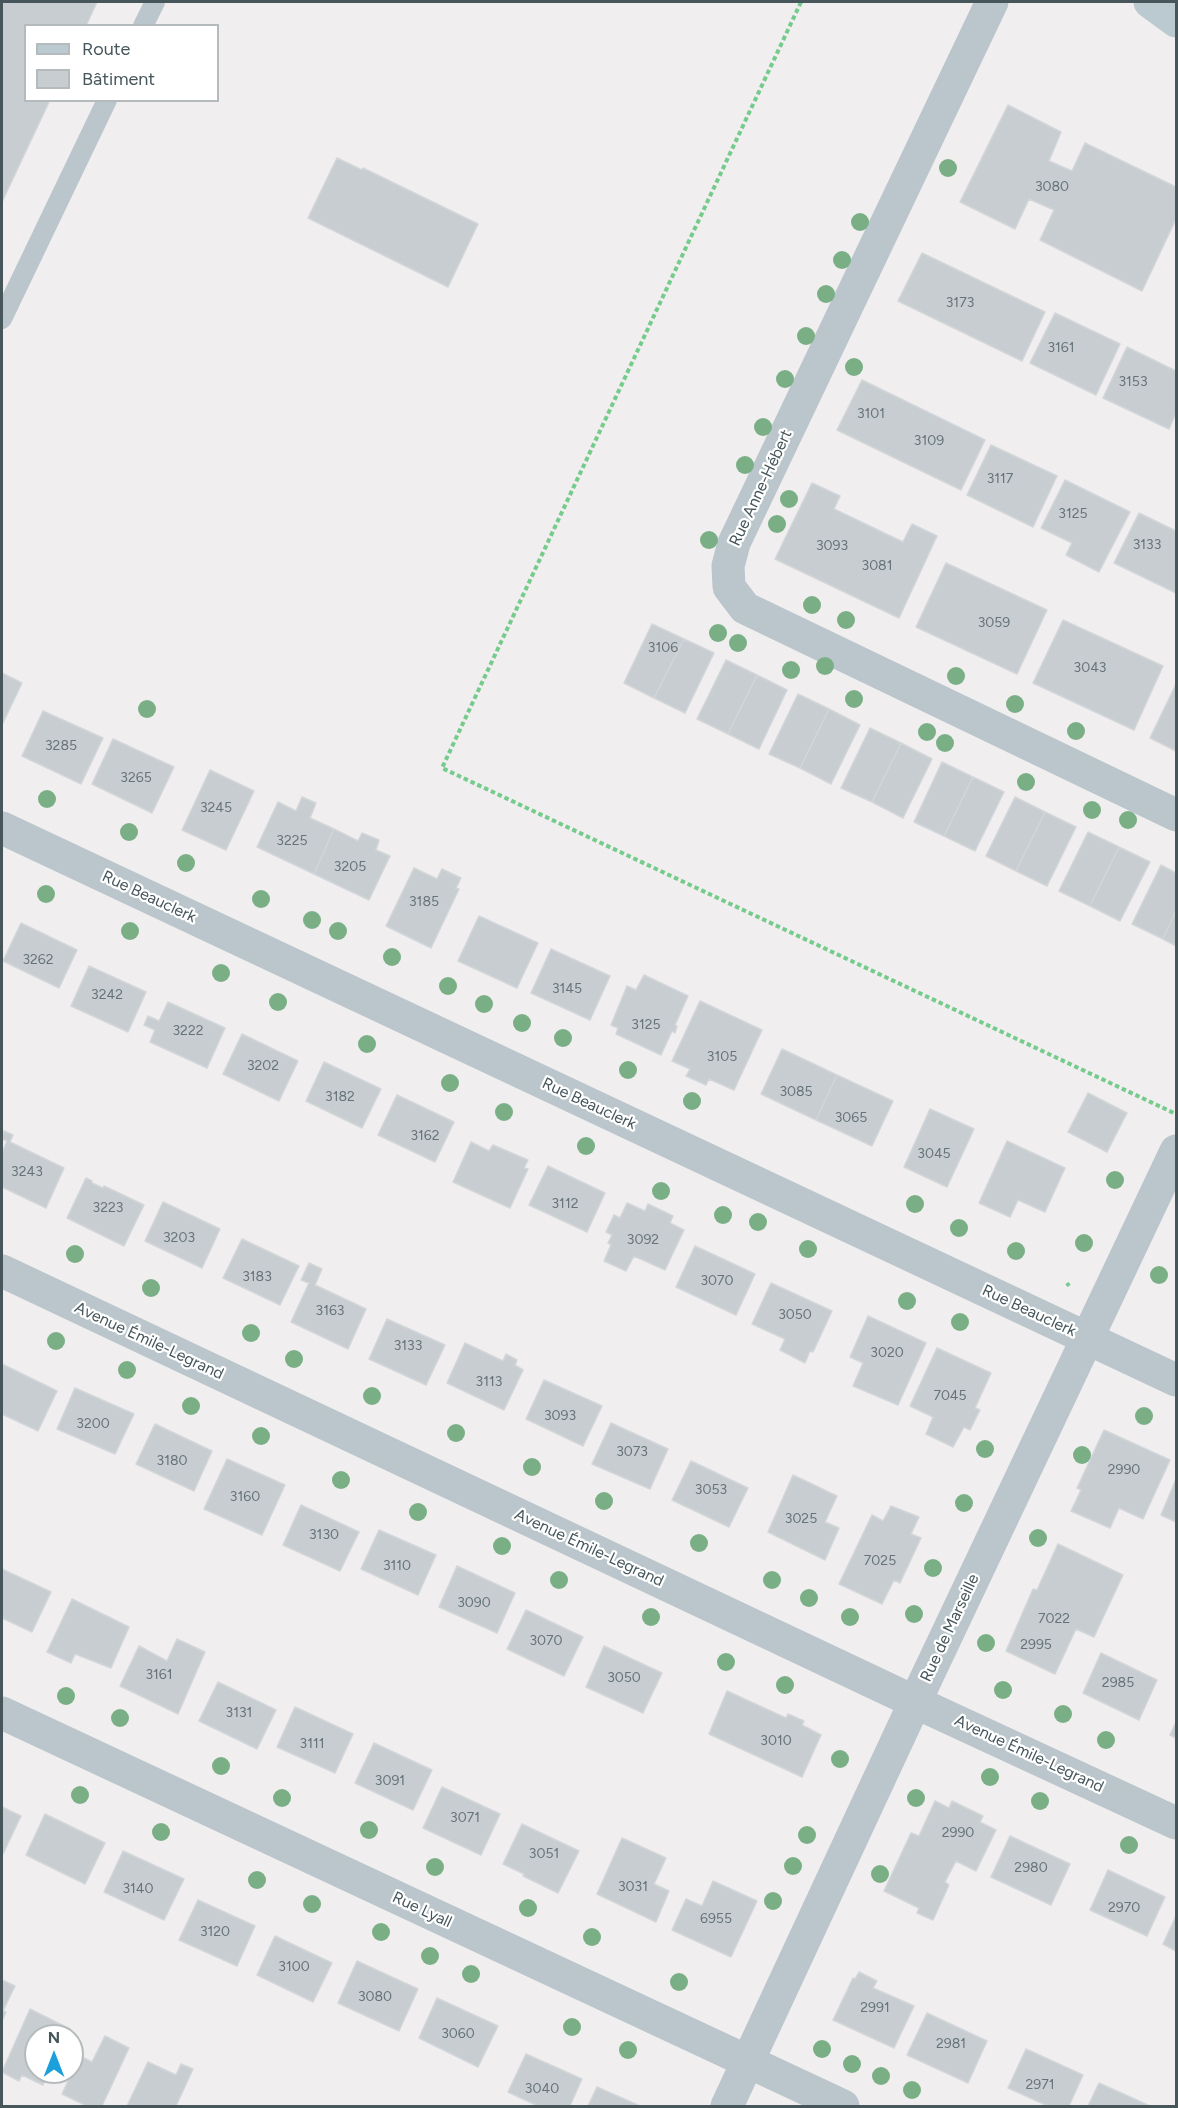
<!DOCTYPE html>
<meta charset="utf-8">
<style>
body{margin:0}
#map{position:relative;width:1178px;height:2108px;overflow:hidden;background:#f1eeef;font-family:Figtree,sans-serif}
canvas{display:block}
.frame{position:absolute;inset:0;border:3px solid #46565b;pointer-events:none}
.legend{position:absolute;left:24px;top:24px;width:195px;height:78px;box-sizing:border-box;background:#fff;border:2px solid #b5bbbd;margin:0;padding:8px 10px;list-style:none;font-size:18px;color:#46565b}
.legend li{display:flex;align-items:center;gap:12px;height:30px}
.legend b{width:30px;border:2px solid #b5bbbd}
.north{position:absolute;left:24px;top:2024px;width:60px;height:60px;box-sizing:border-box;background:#fff;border:2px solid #b5bbbd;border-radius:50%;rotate:0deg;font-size:16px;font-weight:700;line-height:24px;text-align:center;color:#46565b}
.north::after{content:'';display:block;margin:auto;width:21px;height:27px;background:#1ca0dc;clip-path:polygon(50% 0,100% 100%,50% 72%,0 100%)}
</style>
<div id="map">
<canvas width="1178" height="2108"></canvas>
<div class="frame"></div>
<ul class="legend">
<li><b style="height:8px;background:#bacad0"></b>Route</li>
<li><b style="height:16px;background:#c8cdd1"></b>Bâtiment</li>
</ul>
<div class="north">N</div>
</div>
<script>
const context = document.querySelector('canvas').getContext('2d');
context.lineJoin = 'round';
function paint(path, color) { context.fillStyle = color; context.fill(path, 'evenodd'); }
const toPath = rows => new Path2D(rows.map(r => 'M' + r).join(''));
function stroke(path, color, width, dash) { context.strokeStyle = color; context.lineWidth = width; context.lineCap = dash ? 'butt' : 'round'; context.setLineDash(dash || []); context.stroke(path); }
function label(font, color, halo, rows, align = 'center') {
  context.font = font + ' Figtree,sans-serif'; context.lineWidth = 4.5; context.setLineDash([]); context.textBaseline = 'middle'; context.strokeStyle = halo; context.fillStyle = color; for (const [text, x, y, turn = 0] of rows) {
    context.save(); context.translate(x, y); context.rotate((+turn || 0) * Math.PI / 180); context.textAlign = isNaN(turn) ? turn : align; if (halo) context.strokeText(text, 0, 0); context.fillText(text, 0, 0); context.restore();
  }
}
const building = toPath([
 [2,2,97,2,86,26,26,26,26,100,50,100,2,202,2,2],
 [1008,105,1061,132,1049,161,1072,171,1085,143,1176,187,1176,219,1142,291,1040,240,1054,210,1029,199,1015,229,960,202,1008,105],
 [337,158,362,170,363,168,478,224,448,287,308,218,337,158],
 [922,253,1045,312,1022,361,898,301,922,253],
 [1055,313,1120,344,1096,395,1030,363,1055,313],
 [1127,347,1176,371,1176,413,1169,429,1103,398,1127,347],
 [862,380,985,440,961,490,837,430,862,380],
 [991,445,1057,476,1033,527,967,495,991,445],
 [1065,480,1130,512,1099,572,1066,555,1072,543,1041,528,1065,480],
 [812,483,840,496,834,509,903,542,912,524,937,536,899,618,775,559,812,483],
 [1139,513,1176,531,1176,593,1114,563,1139,513],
 [946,563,1047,610,1017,674,916,627,946,563],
 [1063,620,1163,666,1134,730,1033,683,1063,620],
 [652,624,684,639,654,698,624,683,652,624],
 [684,639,714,653,685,713,654,698,684,639],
 [726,660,757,675,728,734,697,719,726,660],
 [2,673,22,683,2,725,2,673],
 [757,675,787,690,759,749,728,734,757,675],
 [1176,684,1176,751,1150,738,1176,684],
 [798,694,829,709,800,768,769,754,798,694],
 [829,709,860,725,831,784,800,768,829,709],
 [43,711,103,738,81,784,22,756,43,711],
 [870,728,901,743,872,802,841,788,870,728],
 [113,739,174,767,152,813,92,784,113,739],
 [901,743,932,759,903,818,872,802,901,743],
 [942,762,973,777,944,836,914,822,942,762],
 [210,770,254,791,226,850,182,830,210,770],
 [973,777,1004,792,975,851,944,836,973,777],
 [302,797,316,803,310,818,334,829,314,874,257,847,278,802,296,811,302,797],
 [1015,797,1045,812,1016,871,986,856,1015,797],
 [1045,812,1076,827,1047,886,1016,871,1045,812],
 [334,829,358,841,362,833,379,840,376,850,390,856,369,900,314,874,334,829],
 [1088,832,1119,847,1090,906,1059,891,1088,832],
 [1119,847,1150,862,1120,921,1090,906,1119,847],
 [1161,865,1176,873,1176,911,1163,939,1132,924,1161,865],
 [414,868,437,879,442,869,461,878,456,888,459,889,431,948,386,926,414,868],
 [1176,911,1176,946,1163,939,1176,911],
 [479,916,538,943,517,988,458,961,479,916],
 [21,923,77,950,59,988,3,961,21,923],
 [551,949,610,976,590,1020,531,993,551,949],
 [89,966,146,992,128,1032,71,1006,89,966],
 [644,975,688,996,675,1025,677,1026,675,1033,672,1031,661,1055,616,1034,618,1028,611,1025,627,986,636,990,644,975],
 [700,1001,762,1030,734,1090,709,1079,706,1085,686,1076,690,1069,672,1061,700,1001],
 [168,1002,225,1028,207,1068,150,1042,155,1030,144,1025,148,1016,159,1021,168,1002],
 [242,1034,298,1061,279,1101,223,1074,242,1034],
 [782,1049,837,1075,816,1120,761,1094,782,1049],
 [324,1062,381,1089,362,1128,306,1101,324,1062],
 [837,1075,893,1101,872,1146,816,1120,837,1075],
 [1088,1093,1127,1113,1107,1152,1068,1132,1088,1093],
 [397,1095,454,1122,435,1162,378,1135,397,1095],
 [930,1109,974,1129,947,1187,904,1167,930,1109],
 [4,1131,13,1135,10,1142,64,1168,46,1208,2,1187,2,1153,7,1141,2,1139,4,1131],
 [1007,1141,1065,1168,1045,1212,1018,1200,1010,1217,979,1203,1007,1141],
 [471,1142,489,1151,493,1145,528,1160,524,1168,528,1169,510,1208,453,1182,471,1142],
 [548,1166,605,1193,587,1232,529,1205,548,1166],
 [86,1178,92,1181,92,1183,103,1188,104,1186,144,1205,124,1246,67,1218,86,1178],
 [163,1202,220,1229,202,1268,145,1241,163,1202],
 [627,1203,645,1211,648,1204,673,1216,670,1223,684,1230,665,1270,634,1256,626,1271,604,1261,611,1245,608,1243,612,1235,606,1232,614,1215,620,1218,627,1203],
 [242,1239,299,1266,280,1305,223,1278,242,1239],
 [695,1246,755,1274,736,1315,676,1287,695,1246],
 [309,1263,322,1269,315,1285,366,1309,348,1349,291,1322,309,1283,301,1280,309,1263],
 [771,1283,832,1311,813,1352,810,1351,805,1363,780,1350,785,1339,752,1324,771,1283],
 [868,1316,926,1343,898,1405,853,1386,863,1363,850,1357,868,1316],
 [387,1319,445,1345,426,1385,369,1359,387,1319],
 [465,1343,503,1361,506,1354,517,1360,515,1365,523,1370,504,1410,447,1383,465,1343],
 [937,1348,991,1373,975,1408,980,1410,970,1430,964,1427,953,1447,926,1434,933,1417,910,1406,937,1348],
 [2,1364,57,1391,38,1431,2,1414,2,1364],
 [544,1380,602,1406,583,1446,526,1419,544,1380],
 [75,1388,134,1414,115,1454,57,1429,75,1388],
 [611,1423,668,1449,650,1489,592,1464,611,1423],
 [155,1424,212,1451,194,1491,136,1464,155,1424],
 [1104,1430,1170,1460,1143,1519,1119,1508,1110,1528,1071,1511,1081,1490,1077,1488,1104,1430],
 [227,1459,285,1485,262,1535,204,1509,227,1459],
 [691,1461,748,1488,729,1527,672,1500,691,1461],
 [793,1475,837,1496,825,1522,839,1528,825,1560,768,1532,793,1475],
 [1176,1479,1176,1522,1161,1515,1176,1479],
 [301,1505,359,1532,340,1571,283,1545,301,1505],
 [891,1506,919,1517,911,1534,921,1538,900,1583,894,1580,882,1604,839,1584,872,1515,883,1521,891,1506],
 [379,1530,436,1555,418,1595,361,1569,379,1530],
 [1058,1544,1123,1575,1094,1637,1076,1629,1055,1674,1006,1651,1033,1589,1037,1590,1058,1544],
 [457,1566,515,1593,497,1633,439,1607,457,1566],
 [2,1569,51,1592,32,1632,2,1618,2,1569],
 [72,1599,129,1627,111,1668,75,1654,71,1663,47,1652,72,1599],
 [526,1610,583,1637,564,1676,507,1649,526,1610],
 [177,1639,205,1652,178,1714,120,1686,139,1646,167,1661,177,1639],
 [604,1646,662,1673,643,1713,586,1687,604,1646],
 [1101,1653,1157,1680,1139,1720,1083,1693,1101,1653],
 [218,1682,276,1710,257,1749,199,1721,218,1682],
 [727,1691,786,1718,788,1714,804,1721,802,1725,821,1735,802,1777,709,1734,727,1691],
 [295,1707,353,1734,335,1773,277,1747,295,1707],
 [1176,1722,1176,1738,1170,1735,1176,1722],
 [374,1743,432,1770,413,1810,355,1783,374,1743],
 [442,1787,500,1814,481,1855,423,1828,442,1787],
 [935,1801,949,1808,952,1801,983,1816,980,1822,996,1830,976,1871,956,1861,945,1882,949,1885,933,1920,917,1913,919,1908,884,1891,911,1833,919,1836,935,1801],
 [2,1807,21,1816,2,1856,2,1807],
 [45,1814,105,1843,85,1884,26,1855,45,1814],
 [522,1824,579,1851,558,1893,523,1876,524,1874,503,1864,522,1824],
 [1010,1836,1070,1864,1051,1905,991,1877,1010,1836],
 [622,1838,666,1858,654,1884,669,1891,656,1922,597,1894,622,1838],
 [123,1851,184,1879,164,1920,104,1892,123,1851],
 [1108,1870,1165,1897,1147,1936,1090,1910,1108,1870],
 [713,1881,757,1901,731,1957,672,1930,686,1899,702,1906,713,1881],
 [198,1900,255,1926,237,1966,179,1940,198,1900],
 [1176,1916,1176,1951,1163,1944,1176,1916],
 [275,1936,332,1963,313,2002,257,1975,275,1936],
 [357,1961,418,1989,399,2031,338,2003,357,1961],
 [859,1972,877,1981,873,1988,914,2006,894,2048,833,2020,853,1978,855,1979,859,1972],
 [2,1980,15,1986,3,2011,6,2012,2,2021,2,1980],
 [437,1998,498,2026,478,2067,419,2038,437,1998],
 [30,2009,70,2029,66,2036,36,2036,36,2072,49,2072,43,2085,22,2075,19,2081,2,2072,30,2009],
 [927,2013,987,2041,968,2083,907,2055,927,2013],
 [105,2036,129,2048,102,2106,87,2106,62,2094,80,2056,92,2062,105,2036],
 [1026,2049,1083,2075,1069,2106,1048,2106,1008,2088,1026,2049],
 [526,2054,582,2079,570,2106,538,2106,508,2092,526,2054],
 [148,2062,176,2075,181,2064,193,2069,176,2106,127,2106,148,2062],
 [1099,2083,1150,2106,1088,2106,1099,2083],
 [597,2087,640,2106,588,2106,597,2087]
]);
const path = toPath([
 [801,2,442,768,1176,1114],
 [1067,1283,1069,1286]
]);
const lane = toPath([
 [143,26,155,2],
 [2,319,107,100]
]);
const street = toPath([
 [992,2,734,543,728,566,729,587,745,608,1176,815],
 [2,828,1176,1380],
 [2,1271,915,1702,1176,1823],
 [2,1713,843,2106],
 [727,2106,915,1702,1176,1151]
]);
const secondary = toPath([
 [1150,2,1176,21]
]);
const trees = [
 [948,168],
 [860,222],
 [842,260],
 [826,294],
 [806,336],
 [854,367],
 [785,379],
 [763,427],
 [745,465],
 [789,499],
 [777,524],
 [709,540],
 [812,605],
 [846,620],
 [718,633],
 [738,643],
 [825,666],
 [791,670],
 [956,676],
 [854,699],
 [1015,704],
 [147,709],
 [1076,731],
 [927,732],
 [945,743],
 [1026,782],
 [47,799],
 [1092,810],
 [1128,820],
 [129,832],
 [186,863],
 [46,894],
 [261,899],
 [312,920],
 [130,931],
 [338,931],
 [392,957],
 [221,973],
 [448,986],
 [278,1002],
 [484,1004],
 [522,1023],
 [563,1038],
 [367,1044],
 [628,1070],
 [450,1083],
 [692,1101],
 [504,1112],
 [586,1146],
 [1115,1180],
 [661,1191],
 [915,1204],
 [723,1215],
 [758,1222],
 [959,1228],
 [1084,1243],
 [808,1249],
 [1016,1251],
 [75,1254],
 [1159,1275],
 [151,1288],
 [907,1301],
 [960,1322],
 [251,1333],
 [56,1341],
 [294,1359],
 [127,1370],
 [372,1396],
 [191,1406],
 [1144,1416],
 [456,1433],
 [261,1436],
 [985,1449],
 [1082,1455],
 [532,1467],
 [341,1480],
 [604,1501],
 [964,1503],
 [418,1512],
 [1038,1538],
 [699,1543],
 [502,1546],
 [933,1568],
 [559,1580],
 [772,1580],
 [809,1598],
 [914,1614],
 [651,1617],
 [850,1617],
 [986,1643],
 [726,1662],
 [785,1685],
 [1003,1690],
 [66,1696],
 [1063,1714],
 [120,1718],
 [1106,1740],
 [840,1759],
 [221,1766],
 [990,1777],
 [80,1795],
 [282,1798],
 [916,1798],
 [1040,1801],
 [369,1830],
 [161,1832],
 [807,1835],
 [1129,1845],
 [793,1866],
 [435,1867],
 [880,1874],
 [257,1880],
 [773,1901],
 [312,1904],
 [528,1908],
 [381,1932],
 [592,1937],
 [430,1956],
 [471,1974],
 [679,1982],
 [572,2027],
 [822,2049],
 [628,2050],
 [852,2064],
 [881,2076],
 [912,2090]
];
const numberNames = [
 ["3080",1052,187],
 ["3173",960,303],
 ["3161",1061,348],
 ["3153",1133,382],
 ["3101",871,414],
 ["3109",929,441],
 ["3117",1000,479],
 ["3125",1073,514],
 ["3133",1147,545],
 ["3093",832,546],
 ["3081",877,566],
 ["3059",994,623],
 ["3106",663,648],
 ["3043",1090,668],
 ["3285",61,746],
 ["3265",136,778],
 ["3245",216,808],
 ["3225",292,841],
 ["3205",350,867],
 ["3185",424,902],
 ["3262",38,960],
 ["3145",567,989],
 ["3242",107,995],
 ["3125",646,1025],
 ["3222",188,1031],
 ["3105",722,1057],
 ["3202",263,1066],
 ["3085",796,1092],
 ["3182",340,1097],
 ["3065",851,1118],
 ["3162",425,1136],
 ["3045",934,1154],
 ["3243",27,1172],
 ["3112",565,1204],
 ["3223",108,1208],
 ["3203",179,1238],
 ["3092",643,1240],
 ["3183",257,1277],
 ["3070",717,1281],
 ["3163",330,1311],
 ["3050",795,1315],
 ["3133",408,1346],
 ["3020",887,1353],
 ["3113",489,1382],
 ["7045",950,1396],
 ["3093",560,1416],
 ["3200",93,1424],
 ["3073",632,1452],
 ["3180",172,1461],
 ["2990",1124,1470],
 ["3053",711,1490],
 ["3160",245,1497],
 ["3025",801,1519],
 ["3130",324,1535],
 ["7025",880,1561],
 ["3110",397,1566],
 ["3090",474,1603],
 ["7022",1054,1619],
 ["3070",546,1641],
 ["2995",1036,1645],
 ["3161",159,1675],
 ["3050",624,1678],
 ["2985",1118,1683],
 ["3131",239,1713],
 ["3010",776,1741],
 ["3111",312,1744],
 ["3091",390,1781],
 ["3071",465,1818],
 ["2990",958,1833],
 ["3051",544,1854],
 ["2980",1031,1868],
 ["3031",633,1887],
 ["3140",138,1889],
 ["2970",1124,1908],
 ["6955",716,1919],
 ["3120",215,1932],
 ["3100",294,1967],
 ["3080",375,1997],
 ["2991",875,2008],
 ["3060",458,2034],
 ["2981",951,2044],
 ["2971",1040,2085],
 ["3040",542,2089]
];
const streetNames = [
 ["Rue Anne-Hébert",761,488,-65],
 ["Rue Beauclerk",149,897,25],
 ["Rue Beauclerk",589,1104,25],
 ["Rue Beauclerk",1029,1311,25],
 ["Avenue Émile-Legrand",149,1341,25],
 ["Avenue Émile-Legrand",589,1548,25],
 ["Rue de Marseille",950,1628,-65],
 ["Avenue Émile-Legrand",1029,1754,25],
 ["Rue Lyall",422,1910,25]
];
paint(building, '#c8cdd1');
stroke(building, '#d2d6d9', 1.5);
stroke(path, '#75cb8b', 4, [4.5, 3]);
stroke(lane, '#bac6cb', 20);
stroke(street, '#bac6cb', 33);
stroke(secondary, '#bacad0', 33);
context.fillStyle = '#7aaf86';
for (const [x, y] of trees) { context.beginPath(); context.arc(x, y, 9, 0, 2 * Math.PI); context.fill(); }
label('14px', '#667478', null, numberNames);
label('16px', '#46565b', '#fff', streetNames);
</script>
